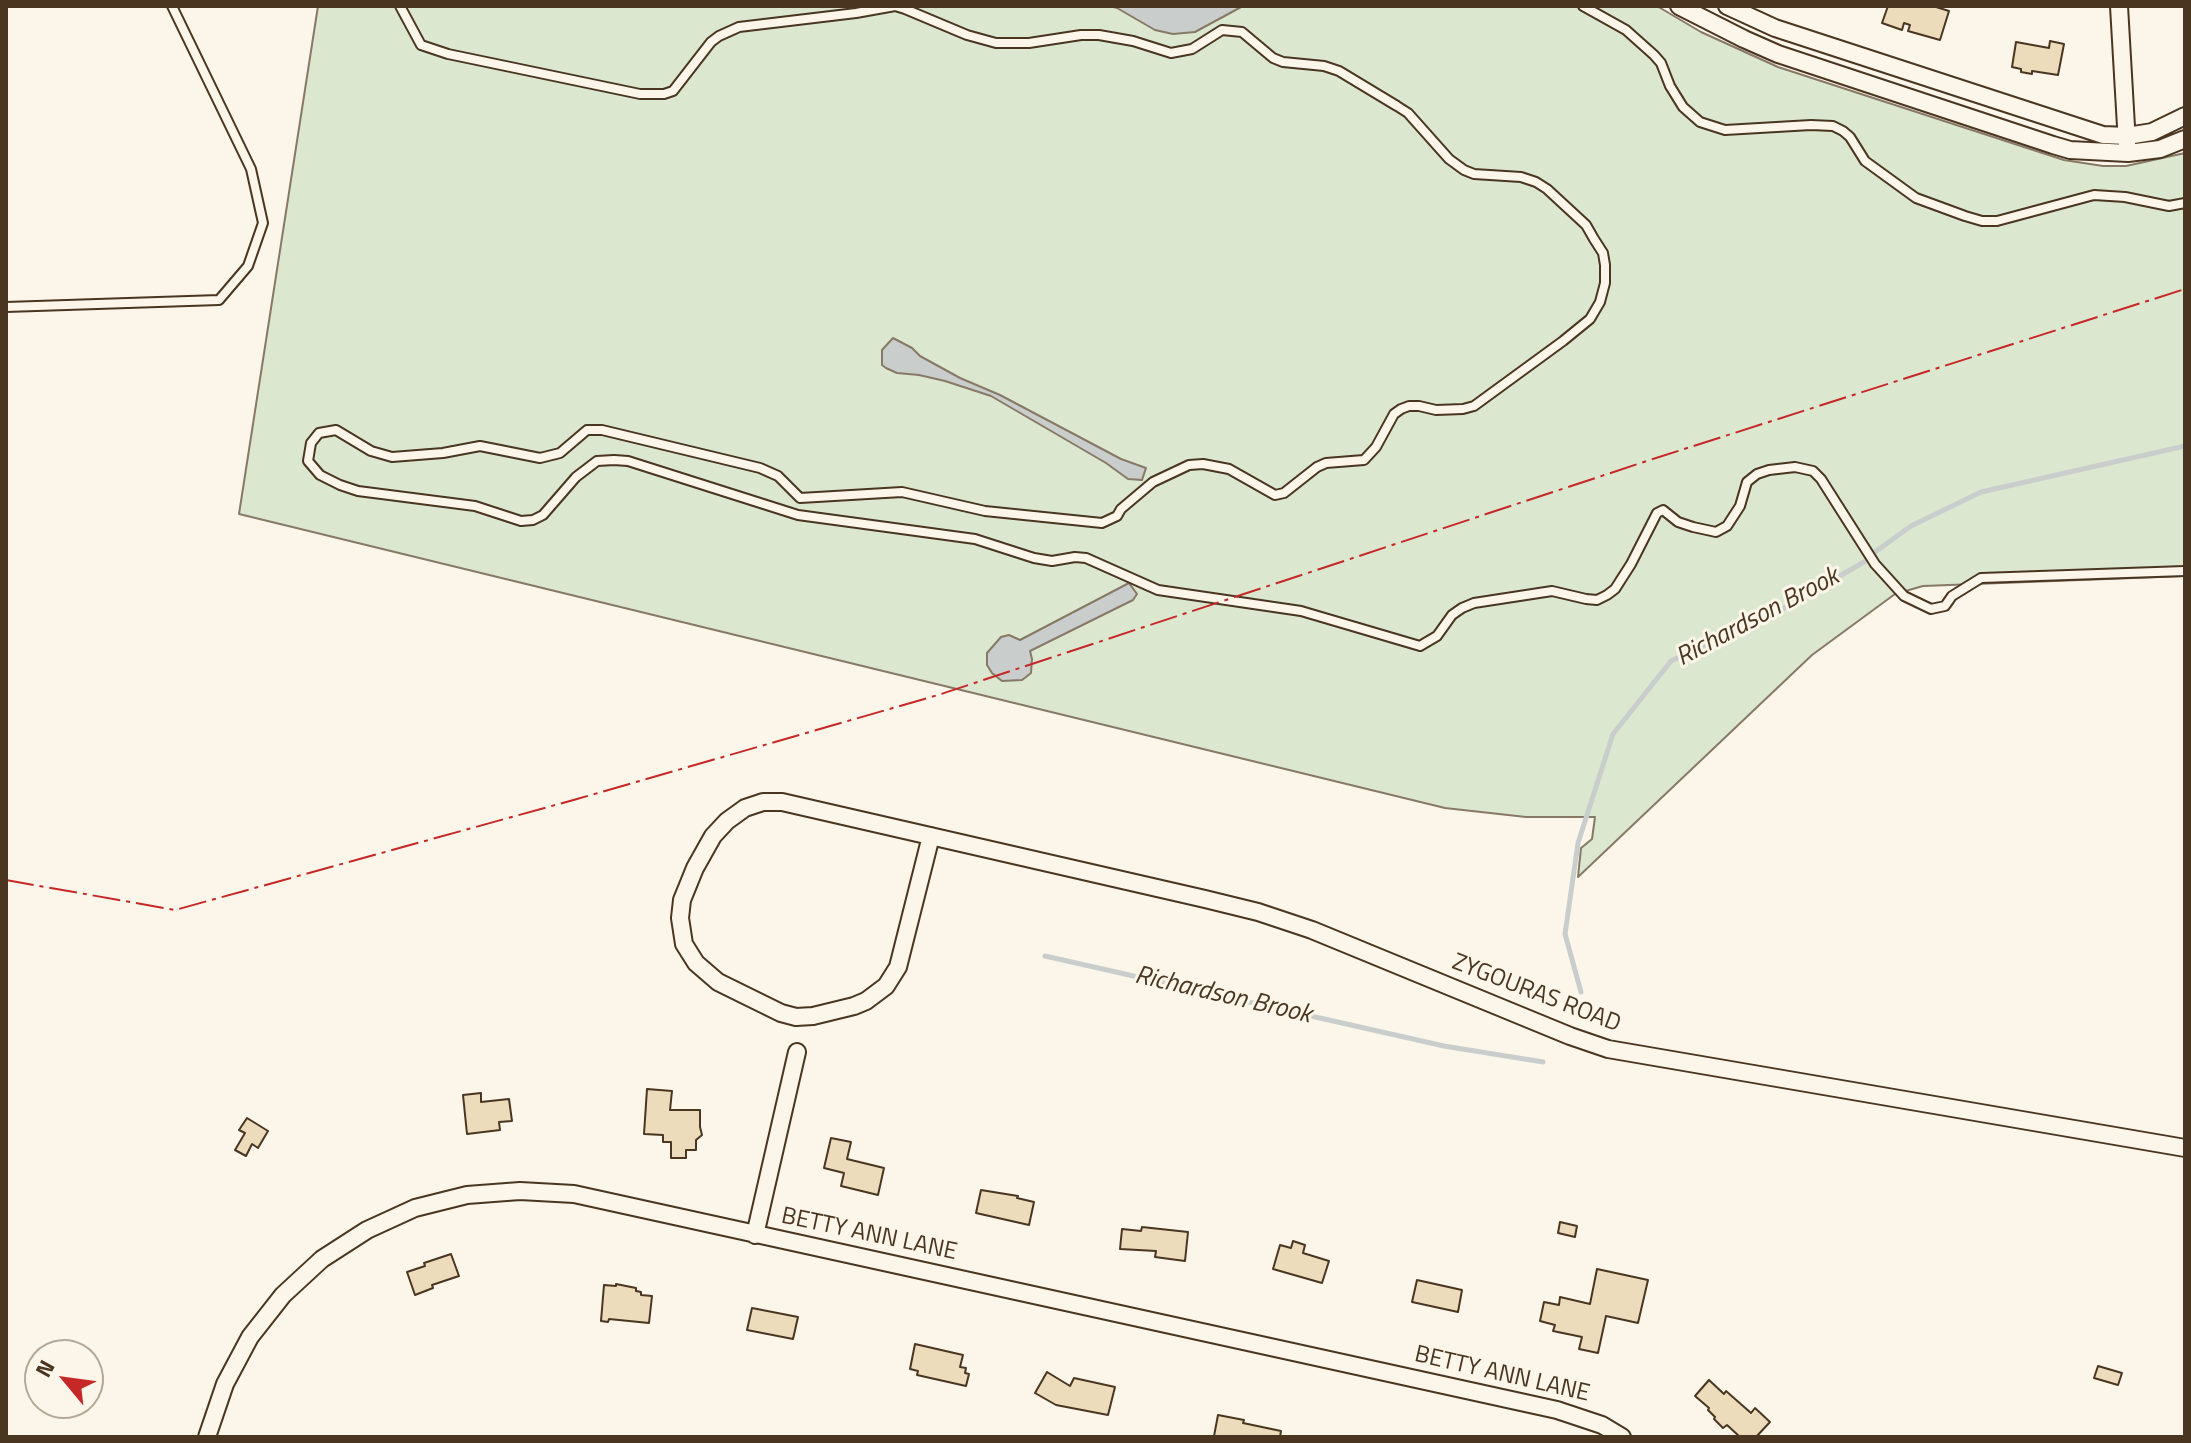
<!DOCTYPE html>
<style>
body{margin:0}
#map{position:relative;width:2191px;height:1443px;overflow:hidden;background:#fbf6e9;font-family:"Titillium Web",sans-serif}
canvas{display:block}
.frame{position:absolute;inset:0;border:8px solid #4a3520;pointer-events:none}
.north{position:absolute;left:24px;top:1339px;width:80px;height:80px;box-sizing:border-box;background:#fbf6e9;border:2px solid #b4a999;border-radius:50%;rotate:299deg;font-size:22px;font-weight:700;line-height:32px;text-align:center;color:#4a3520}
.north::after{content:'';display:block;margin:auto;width:28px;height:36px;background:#c62828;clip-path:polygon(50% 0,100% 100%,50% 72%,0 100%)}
</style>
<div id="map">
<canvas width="2191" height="1443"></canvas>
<div class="frame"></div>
<div class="north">N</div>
</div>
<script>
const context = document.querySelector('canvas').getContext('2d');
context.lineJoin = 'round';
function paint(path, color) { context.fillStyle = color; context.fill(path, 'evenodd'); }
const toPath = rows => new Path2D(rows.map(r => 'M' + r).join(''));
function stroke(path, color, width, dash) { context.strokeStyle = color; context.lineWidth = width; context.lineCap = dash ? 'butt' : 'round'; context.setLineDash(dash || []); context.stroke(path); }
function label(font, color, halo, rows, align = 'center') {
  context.font = font + ' "Titillium Web",sans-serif'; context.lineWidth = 6; context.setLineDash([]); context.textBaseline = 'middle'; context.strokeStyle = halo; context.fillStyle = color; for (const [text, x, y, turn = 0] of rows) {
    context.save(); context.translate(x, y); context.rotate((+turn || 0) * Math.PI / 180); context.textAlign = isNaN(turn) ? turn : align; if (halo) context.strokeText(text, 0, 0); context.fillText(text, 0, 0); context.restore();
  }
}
const green = toPath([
 [318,6,1657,6,1701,32,1778,67,2064,160,2103,166,2126,166,2185,153,2185,576,1923,586,1895,594,1812,655,1578,877,1581,848,1592,839,1595,817,1526,817,1445,808,239,514,318,6]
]);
const water = toPath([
 [1110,6,1243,6,1195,32,1173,34,1155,30,1117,8,1110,6],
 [893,338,912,348,920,356,960,378,1000,395,1121,459,1146,468,1142,480,1128,479,1106,463,991,396,945,381,919,375,897,373,886,368,882,365,882,350,893,338],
 [1129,583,1137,594,1133,600,1030,651,1032,659,1031,673,1026,677,1022,680,1002,681,992,673,987,665,987,653,1001,637,1009,635,1020,640,1129,583]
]);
const stream = toPath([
 [1875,552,1911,526,1981,492,2185,446],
 [1045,956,1444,1046,1543,1062],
 [1581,992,1565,934,1578,843,1613,734,1671,661,1779,611,1864,562]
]);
const building = toPath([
 [1888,6,1933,6,1949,11,1940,40,1908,31,1910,25,1904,23,1902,30,1882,23,1888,6],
 [2050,41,2064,44,2058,75,2032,71,2032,74,2021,72,2021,69,2012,67,2016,42,2049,48,2050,41],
 [647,1089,672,1091,670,1110,700,1110,700,1127,702,1135,696,1140,696,1150,686,1150,686,1158,671,1158,671,1142,663,1142,663,1135,644,1134,647,1089],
 [481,1093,481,1102,509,1099,512,1121,499,1122,500,1130,467,1134,463,1095,481,1093],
 [247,1118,268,1131,258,1148,252,1144,246,1156,235,1150,245,1133,239,1130,247,1118],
 [831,1138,851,1142,847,1159,884,1168,878,1195,841,1186,844,1173,824,1168,831,1138],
 [981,1190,1018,1196,1017,1198,1034,1202,1029,1225,976,1213,981,1190],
 [1560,1222,1577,1226,1575,1237,1558,1233,1560,1222],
 [1142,1227,1188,1232,1185,1261,1155,1257,1156,1251,1120,1249,1122,1229,1141,1231,1142,1227],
 [1293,1241,1305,1245,1303,1253,1329,1261,1322,1283,1273,1269,1280,1245,1291,1248,1293,1241],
 [451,1254,459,1276,432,1285,433,1288,415,1295,407,1272,425,1266,424,1263,451,1254],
 [1597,1269,1648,1280,1638,1323,1606,1316,1598,1353,1579,1349,1582,1337,1553,1331,1555,1325,1540,1321,1544,1302,1559,1305,1560,1297,1590,1304,1597,1269],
 [1417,1280,1462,1290,1458,1312,1412,1302,1417,1280],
 [616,1284,636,1288,636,1291,641,1292,641,1295,652,1296,649,1323,609,1319,608,1322,601,1321,604,1285,616,1286,616,1284],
 [752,1308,798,1317,793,1339,747,1330,752,1308],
 [915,1344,963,1355,960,1367,966,1368,965,1373,969,1374,966,1386,917,1375,918,1371,910,1369,915,1344],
 [2098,1366,2122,1373,2118,1385,2094,1378,2098,1366],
 [1047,1372,1070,1386,1074,1378,1115,1387,1108,1415,1056,1405,1035,1393,1047,1372],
 [1709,1380,1724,1394,1726,1391,1751,1413,1755,1408,1770,1422,1756,1437,1740,1437,1727,1425,1723,1428,1714,1419,1715,1417,1708,1410,1709,1408,1695,1396,1709,1380],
 [1218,1415,1244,1420,1243,1423,1281,1431,1280,1437,1214,1436,1218,1415]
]);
const service = toPath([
 [400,6,421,45,448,54,640,94,664,94,673,91,711,42,719,36,739,27,856,13,895,6,905,9,967,35,996,43,1029,43,1081,35,1099,35,1133,41,1171,53,1192,49,1222,30,1242,32,1273,58,1283,62,1324,66,1339,71,1397,106,1408,113,1449,159,1464,170,1474,174,1521,177,1536,182,1547,189,1586,225,1594,239,1603,253,1605,265,1605,283,1600,302,1590,319,1563,341,1474,406,1463,409,1436,410,1419,406,1409,406,1401,409,1394,414,1376,447,1364,460,1326,463,1317,467,1284,493,1275,495,1229,469,1203,464,1189,465,1153,482,1121,509,1117,516,1102,523,985,511,902,492,800,498,778,476,760,468,602,430,587,430,560,453,540,458,480,446,443,453,392,457,371,451,336,430,319,433,311,443,308,461,320,475,340,485,358,491,475,506,521,521,533,520,543,515,576,477,597,461,614,460,628,461,798,515,975,539,1034,558,1052,561,1075,557,1086,558,1158,590,1301,611,1420,646,1437,636,1452,615,1462,608,1474,603,1552,591,1586,599,1597,600,1607,595,1615,589,1631,564,1657,513,1663,510,1678,522,1693,527,1716,532,1727,526,1740,506,1747,482,1757,474,1769,470,1795,467,1813,471,1821,479,1875,564,1904,596,1931,609,1945,606,1952,596,1981,578,2185,571],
 [1583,6,1626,30,1654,55,1661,63,1670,86,1683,107,1700,122,1725,130,1811,125,1833,126,1843,131,1850,137,1865,161,1916,198,1965,216,1982,221,1997,221,2094,195,2125,197,2169,206,2185,203],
 [6,307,219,300,248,266,263,223,251,169,172,6]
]);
const minor = toPath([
 [1679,6,1744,39,1778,54,2053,145,2070,150,2128,153,2160,149,2185,139],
 [1727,6,1775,28,2103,135,2127,136,2152,132,2185,116],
 [2119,6,2127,144],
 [931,836,898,967,886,986,866,1001,854,1006,813,1016,796,1017,781,1013,718,982,696,963,684,944,680,918,682,900,695,868,713,836,727,821,745,808,763,802,782,802,1205,899,1258,912,1312,930,1570,1036,1608,1049,2185,1148],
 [755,1235,797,1052],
 [207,1437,225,1384,250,1337,283,1295,322,1259,367,1230,415,1208,467,1195,520,1191,574,1194,1557,1410,1602,1425,1622,1437]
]);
const power = toPath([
 [6,880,175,910,577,799,938,695,1656,458,2185,289]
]);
const streetNames = [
 ["ZYGOURAS ROAD",1536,994,21],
 ["BETTY ANN LANE",869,1235,12],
 ["BETTY ANN LANE",1502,1375,13]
];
const waterNames = [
 ["Richardson Brook",1758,618,-28],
 ["Richardson Brook",1223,996,13]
];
paint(green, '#dce7d0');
stroke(green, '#887966', 2);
paint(water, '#c9cecd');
stroke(water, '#887966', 2);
stroke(stream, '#c9cecd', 5);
paint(building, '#ecdcbc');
stroke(building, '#4a3520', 2);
stroke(service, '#4a3520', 12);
stroke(minor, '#4a3520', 20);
stroke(service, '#fbf6e9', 8);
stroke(minor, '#fbf6e9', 16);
stroke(power, '#c62828', 2, [28, 6, 4, 6]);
label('24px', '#4a3520', '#fbf6e9', streetNames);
label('italic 26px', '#4a3520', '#fbf6e9', waterNames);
</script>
